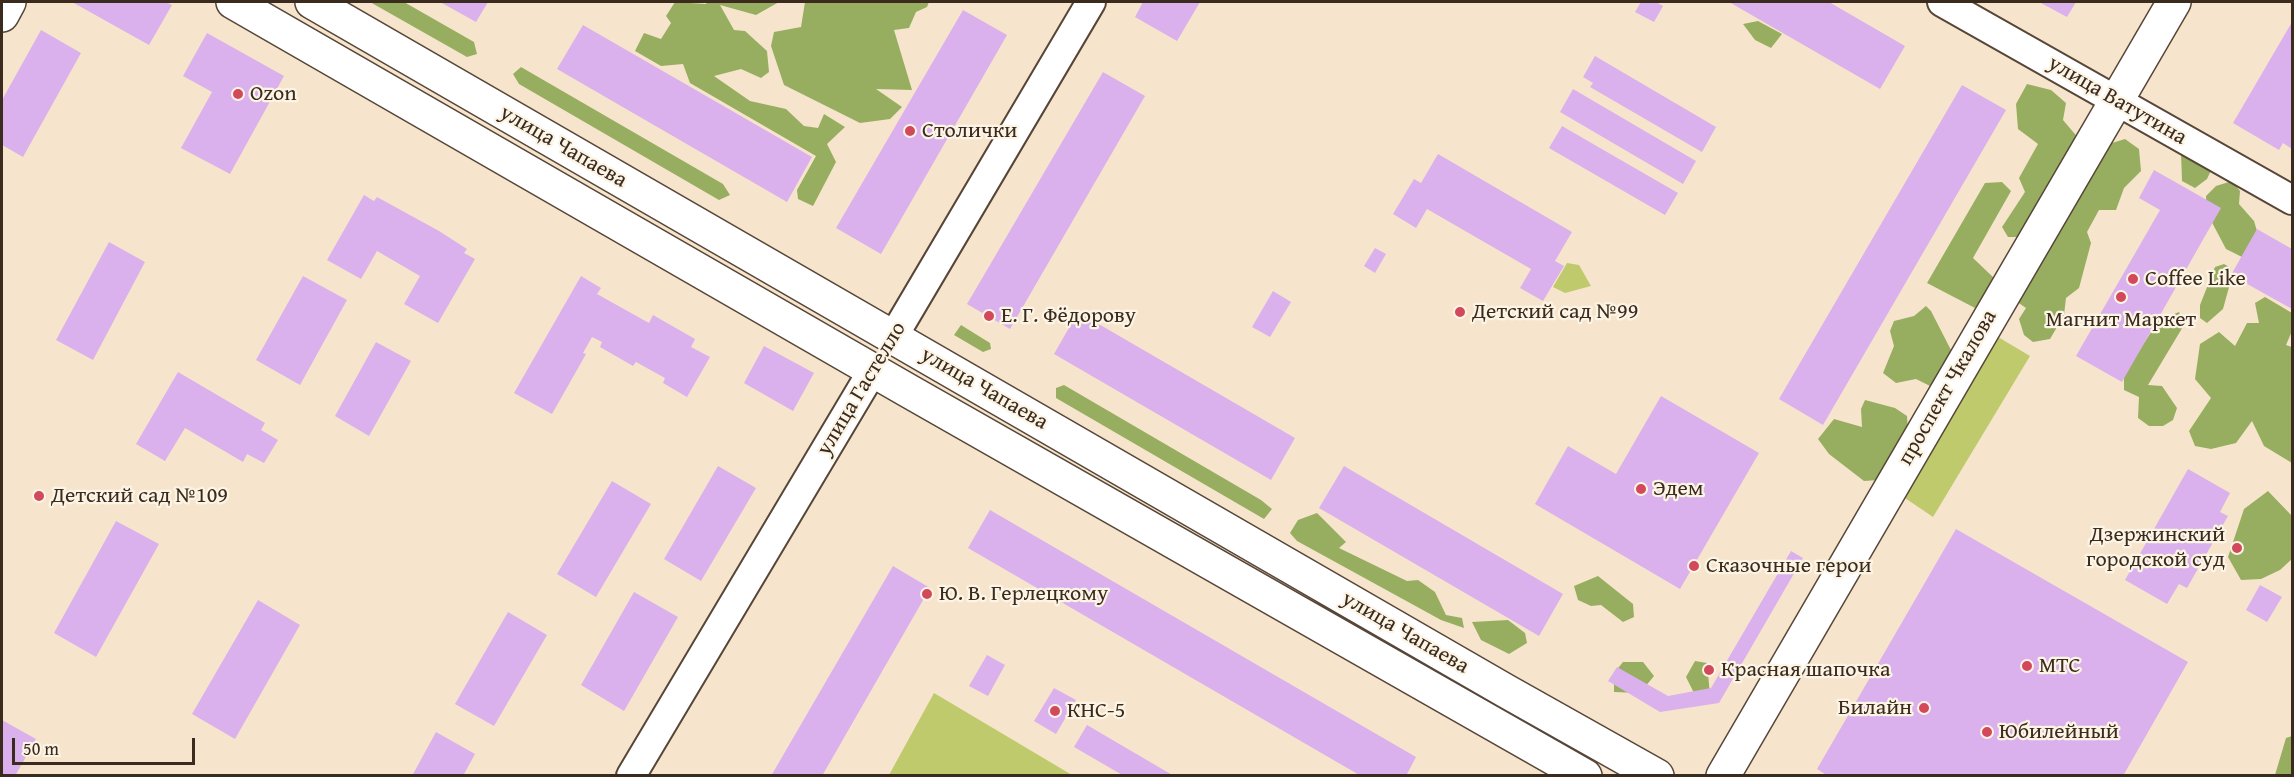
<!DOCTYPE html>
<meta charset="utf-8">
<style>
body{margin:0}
#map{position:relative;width:2294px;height:777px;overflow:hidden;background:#f6e5cc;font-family:"Gentium Book Plus",serif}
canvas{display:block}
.frame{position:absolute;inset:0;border:3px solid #3b2a1e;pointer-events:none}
.scale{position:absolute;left:12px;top:738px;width:183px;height:27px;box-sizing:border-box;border:3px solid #3b2a1e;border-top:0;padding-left:8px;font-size:18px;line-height:21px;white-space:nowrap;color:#3b2a1e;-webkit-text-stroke:4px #fcf5e5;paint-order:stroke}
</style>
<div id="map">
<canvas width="2294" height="777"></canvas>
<div class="frame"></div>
<div class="scale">50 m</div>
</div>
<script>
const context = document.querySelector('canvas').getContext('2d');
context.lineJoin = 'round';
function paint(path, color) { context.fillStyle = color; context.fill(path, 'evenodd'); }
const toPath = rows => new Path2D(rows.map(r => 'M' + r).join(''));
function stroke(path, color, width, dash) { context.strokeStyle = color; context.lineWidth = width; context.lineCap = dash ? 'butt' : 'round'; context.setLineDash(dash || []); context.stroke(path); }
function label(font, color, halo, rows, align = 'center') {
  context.font = font + ' "Gentium Book Plus",serif'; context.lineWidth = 4.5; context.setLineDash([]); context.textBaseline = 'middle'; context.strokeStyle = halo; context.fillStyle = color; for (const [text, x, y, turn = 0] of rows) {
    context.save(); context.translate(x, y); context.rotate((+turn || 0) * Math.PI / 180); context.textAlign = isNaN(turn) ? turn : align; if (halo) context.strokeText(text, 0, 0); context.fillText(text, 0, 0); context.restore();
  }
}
const green = toPath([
 [1567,263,1579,265,1591,286,1565,293,1553,287],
 [1998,337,2030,356,1933,517,1902,496],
 [934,693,1072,775,889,775]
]);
const forest = toPath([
 [370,2,404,2,474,42,477,54,467,57],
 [675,2,706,4,707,2,779,2,756,15,720,5,734,30,745,31,767,51,769,72,761,78,741,69,714,76,750,101,786,109,804,126,818,128,824,114,845,127,827,144,836,162,813,206,798,199,797,190,816,156,690,83,683,64,661,66,635,51,644,33,661,39,671,23,666,16],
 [805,2,929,2,927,7,916,12,909,28,894,30,912,90,876,89,902,107,890,119,860,123,784,85,771,46,774,32,801,27],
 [1758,21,1782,34,1771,48,1755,40,1743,24],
 [521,67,723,184,730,195,719,200,519,84,513,74],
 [2027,84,2051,90,2066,103,2063,120,2080,140,2019,237,2008,237,2002,227,2025,192,2019,178,2038,144,2018,129,2016,104],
 [2125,139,2139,149,2141,171,2124,188,2116,210,2099,210,2087,232,2091,243,2079,288,2066,298,2064,315,2050,339,2033,342,2024,335,2019,319,2026,308,2013,299,2098,158,2112,143],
 [2181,153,2213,166,2207,179,2195,188,2182,181],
 [2232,181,2240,191,2239,204,2254,221,2260,241,2246,259,2226,249,2207,213,2206,196,2216,186],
 [2002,182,2011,191,1973,258,1994,278,1975,308,1927,283,1985,183],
 [2224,264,2231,268,2231,280,2223,309,2207,323,2200,318,2200,305,2215,267],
 [2265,297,2292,313,2292,331,2286,345,2292,347,2292,463,2264,446,2252,421,2236,443,2211,449,2195,446,2189,431,2211,398,2195,379,2200,344,2219,332,2235,346,2247,323,2259,323,2255,303],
 [1926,306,1931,311,1953,354,1930,386,1916,379,1896,383,1883,373,1894,346,1890,331,1894,321,1914,316],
 [2179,312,2184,325,2148,385,2162,386,2177,408,2173,420,2163,426,2149,426,2138,418,2139,397,2124,390,2124,375,2158,321],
 [961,325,990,343,991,349,983,352,954,335],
 [1064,385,1261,500,1272,509,1264,519,1056,398,1056,388],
 [1865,400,1895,408,1907,416,1908,432,1879,480,1864,481,1829,454,1818,439,1834,419,1862,427,1861,409],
 [2268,491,2292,516,2292,559,2280,570,2261,579,2241,580,2228,557,2244,509],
 [1317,513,1346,542,1339,548,1407,581,1418,580,1435,592,1446,615,1462,618,1464,628,1441,620,1297,541,1290,533,1298,520],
 [1598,576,1633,604,1634,617,1623,622,1601,605,1591,606,1578,600,1574,586],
 [1508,620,1525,633,1527,643,1509,654,1481,640,1472,622],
 [1695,661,1707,663,1710,695,1697,699,1686,677],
 [1623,662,1643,662,1654,676,1640,693,1614,692,1614,673],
 [2292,736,2292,775,2275,775,2286,738]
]);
const building = toPath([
 [72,2,166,2,172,5,149,45],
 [440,2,488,2,476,22],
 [1143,2,1200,2,1177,41,1135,17],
 [1641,2,1656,2,1663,6,1654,22,1635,12],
 [1729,2,1829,2,1905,46,1880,89],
 [2039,2,2076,2,2067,17],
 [963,10,1007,35,881,254,836,228],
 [2292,22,2292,149,2283,143,2279,150,2233,123],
 [583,25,812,157,787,202,557,69],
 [41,30,81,53,23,157,2,145,2,100],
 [207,33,284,76,230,174,181,148,212,92,183,76],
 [1595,56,1716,127,1702,152,1590,87,1593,83,1583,77],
 [1103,72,1145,96,1010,329,967,304],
 [1962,85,2006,110,1823,425,1779,399],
 [1573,89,1696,161,1683,184,1560,112],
 [1562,126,1678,193,1665,215,1549,148],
 [1438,154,1572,232,1555,261,1564,266,1543,301,1520,288,1531,269,1427,209,1416,228,1393,214,1414,179,1421,183],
 [2154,170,2221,208,2122,382,2076,356,2160,210,2139,198],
 [364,195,374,201,377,197,439,231,467,249,464,253,475,259,438,323,404,304,420,276,377,251,361,279,327,260],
 [2257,229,2292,249,2292,309,2231,275],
 [109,242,145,262,93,360,56,340],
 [1375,248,1386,254,1375,273,1364,266],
 [303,276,347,300,300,385,256,360],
 [581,276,601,288,597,294,649,323,653,315,695,339,691,347,710,357,687,397,663,383,665,378,636,362,633,366,600,347,602,342,592,337,583,353,586,354,552,414,514,393],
 [1273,291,1291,302,1270,337,1252,327],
 [1078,312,1295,438,1271,480,1054,354],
 [376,342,411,361,369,436,335,416],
 [764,346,814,373,793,411,744,383],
 [178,372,265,423,261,430,278,440,264,463,247,454,243,462,185,428,165,461,136,444],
 [1661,396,1759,453,1680,589,1535,504,1568,446,1616,474],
 [718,466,756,488,701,581,664,559],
 [1344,466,1563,594,1539,636,1319,508],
 [2188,469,2230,493,2220,512,2228,516,2187,588,2179,584,2167,604,2125,580],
 [612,481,651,504,596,597,557,574],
 [990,510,1416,757,1406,776,1361,776,968,548],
 [116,521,159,544,96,657,54,633],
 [1956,529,2188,662,2123,776,1828,776,1817,769],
 [1791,551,1803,558,1719,703,1660,712,1608,681,1617,667,1668,696,1711,688],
 [893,566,930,588,822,776,771,776],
 [2260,585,2282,597,2267,622,2246,610],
 [634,592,678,617,624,711,581,685],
 [258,600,300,625,235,739,192,714],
 [508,612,547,635,494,726,455,704],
 [987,655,1005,665,988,696,969,686],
 [1054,688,1076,700,1056,734,1034,721],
 [2,720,36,739,15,776,2,776],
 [1087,725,1174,776,1124,776,1074,747],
 [436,732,475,754,463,776,412,776]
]);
const street = toPath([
 [1942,2,2292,200],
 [893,337,1091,2],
 [631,776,873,370]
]);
const secondary = toPath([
 [233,2,907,390,1585,776],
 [312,2,1506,691,1657,776],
 [2,15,9,2],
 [1723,776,2174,2]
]);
const markers = [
 [238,94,6,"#d1495b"],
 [910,131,6,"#d1495b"],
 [2133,279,6,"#d1495b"],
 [2121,297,6,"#d1495b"],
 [1460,312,6,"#d1495b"],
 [989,316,6,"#d1495b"],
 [1641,489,6,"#d1495b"],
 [39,496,6,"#d1495b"],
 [2237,548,6,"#d1495b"],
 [1694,566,6,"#d1495b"],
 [927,594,6,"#d1495b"],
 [2027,666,6,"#d1495b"],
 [1709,670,6,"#d1495b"],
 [1924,708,6,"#d1495b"],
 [1055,711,6,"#d1495b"],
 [1987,732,6,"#d1495b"]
];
const poiNames = [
 ["Ozon",250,94],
 ["Столички",922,131],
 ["Coffee Like",2145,279],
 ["Детский сад №99",1472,312],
 ["Е. Г. Фёдорову",1001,316],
 ["Магнит Маркет",2121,320,"center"],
 ["Эдем",1653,489],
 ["Детский сад №109",51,496],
 ["Дзержинский",2225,535,"right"],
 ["городской суд",2225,560,"right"],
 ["Сказочные герои",1706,566],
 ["Ю. В. Герлецкому",939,594],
 ["МТС",2039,666],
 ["Красная шапочка",1721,670],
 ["Билайн",1912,708,"right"],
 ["КНС-5",1067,711],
 ["Юбилейный",1999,732]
];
const streetNames = [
 ["улица Ватутина",2117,101,30],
 ["улица Чапаева",563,147,30],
 ["проспект Чкалова",1948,388,-60],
 ["улица Гастелло",862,389,-59],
 ["улица Чапаева",984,389,30],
 ["улица Чапаева",1405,633,30]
];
paint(green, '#bfca6c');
paint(forest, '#97ae60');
paint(building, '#dab1ec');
stroke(street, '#574638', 32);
stroke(secondary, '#574638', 36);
stroke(street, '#fff', 28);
stroke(secondary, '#fff', 33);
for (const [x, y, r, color] of markers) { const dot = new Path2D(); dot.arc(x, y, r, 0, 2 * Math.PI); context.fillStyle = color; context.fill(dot); stroke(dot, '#fcf5e5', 2); }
label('22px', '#3b2a1e', '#fcf5e5', poiNames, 'left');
label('22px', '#3b2a1e', '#fcf5e5', streetNames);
</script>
